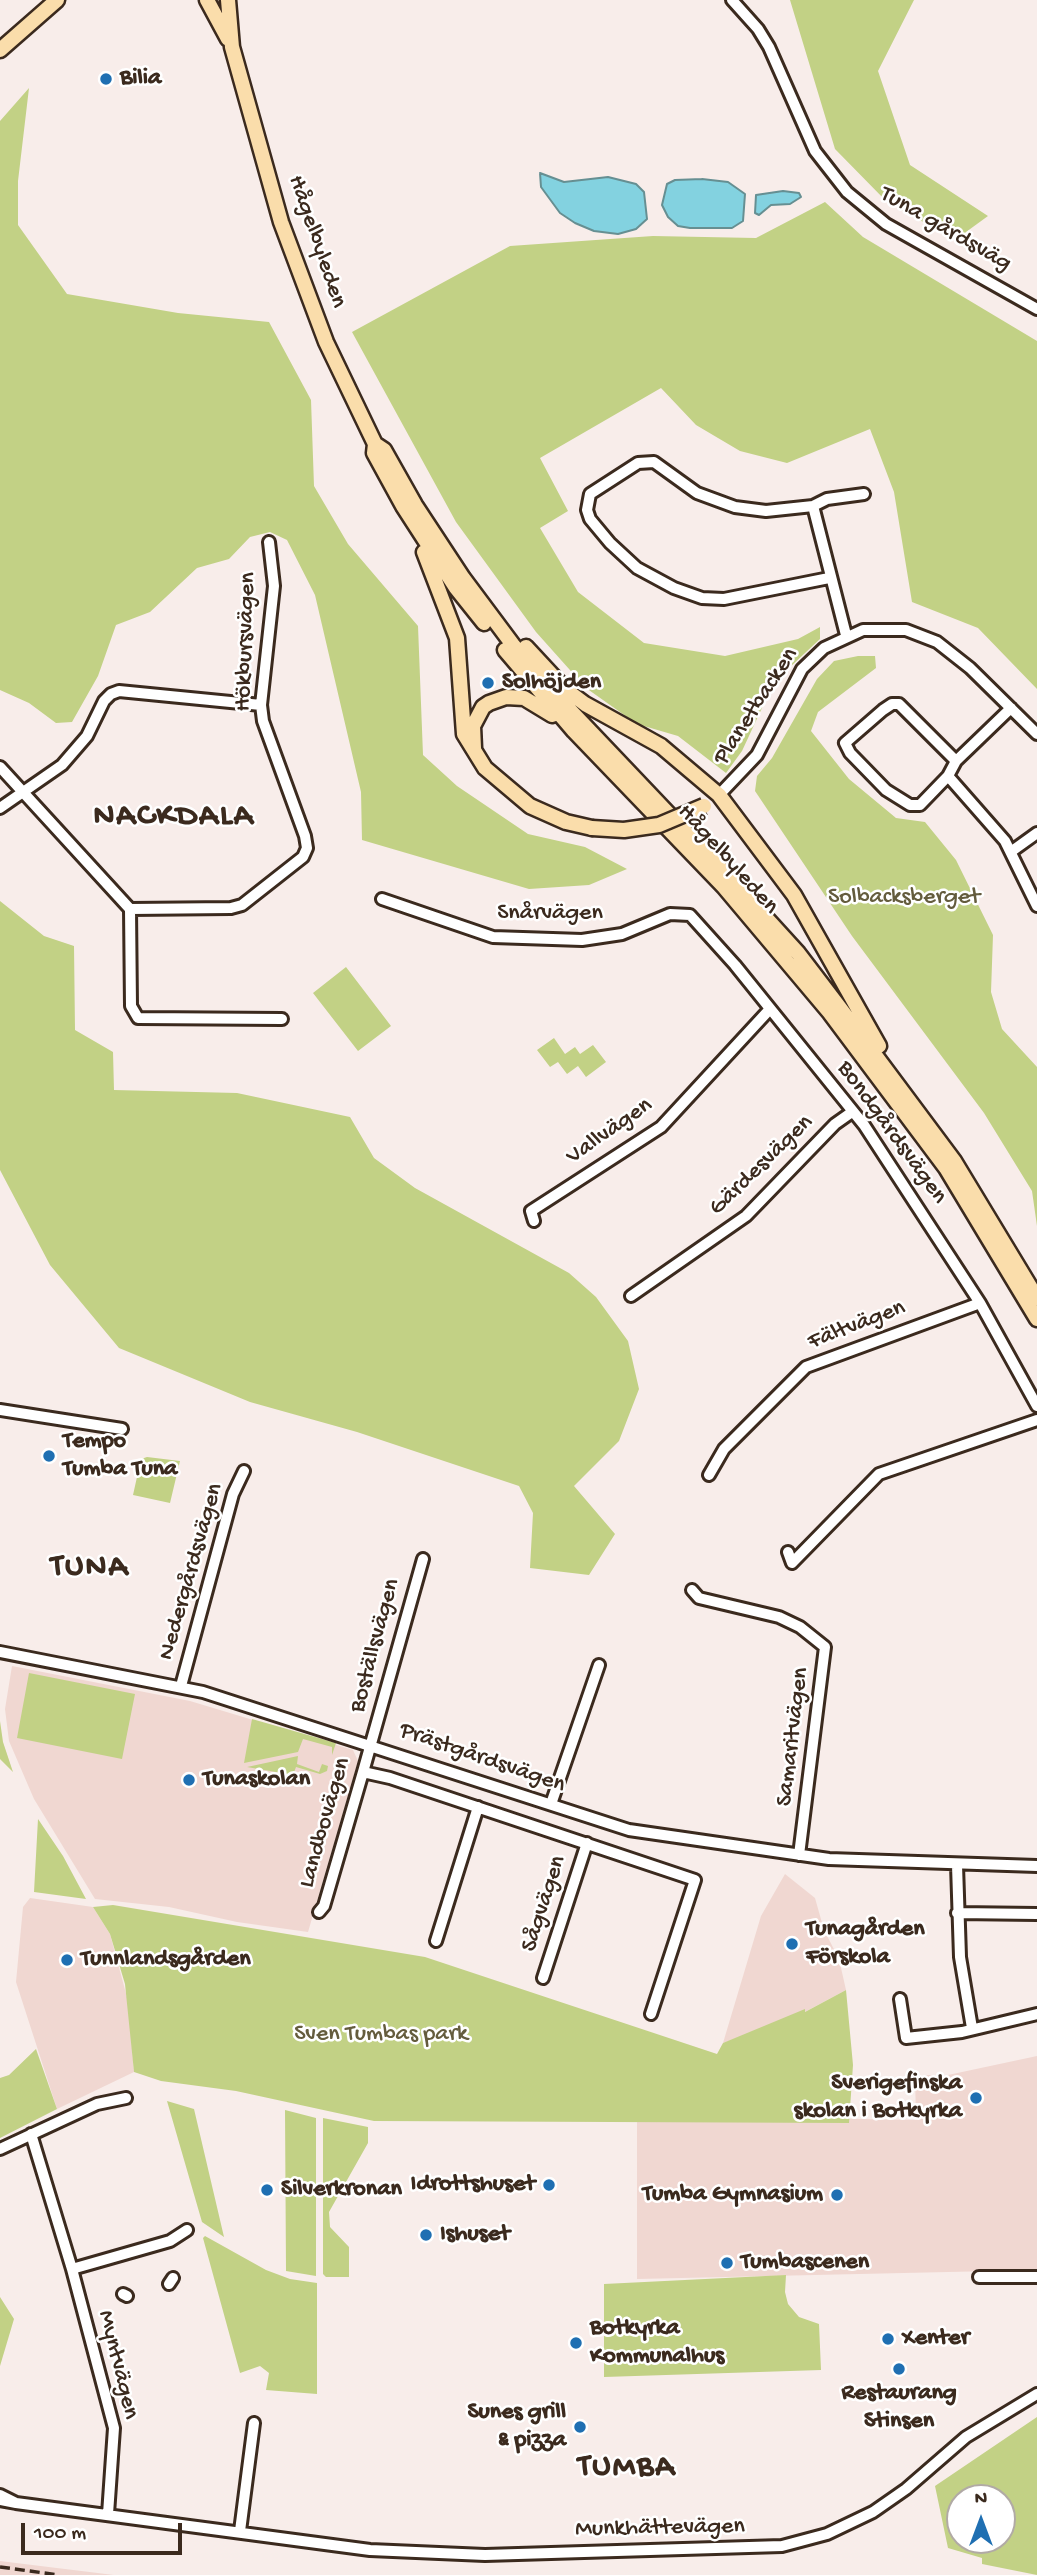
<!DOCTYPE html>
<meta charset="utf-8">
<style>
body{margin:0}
#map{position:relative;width:1037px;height:2575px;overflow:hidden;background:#f8edea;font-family:"Gochi Hand",sans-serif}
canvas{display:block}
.north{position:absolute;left:946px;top:2484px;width:70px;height:70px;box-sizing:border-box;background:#fff;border:2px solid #b1aaa5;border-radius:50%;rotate:0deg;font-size:19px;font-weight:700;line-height:28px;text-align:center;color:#3b2a1e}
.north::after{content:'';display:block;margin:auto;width:24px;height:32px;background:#1f6fb2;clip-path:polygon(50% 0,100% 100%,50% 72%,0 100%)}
.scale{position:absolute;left:21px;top:2523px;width:161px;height:32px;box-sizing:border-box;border:4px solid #3b2a1e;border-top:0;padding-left:9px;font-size:21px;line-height:24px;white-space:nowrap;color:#3b2a1e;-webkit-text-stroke:5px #fff;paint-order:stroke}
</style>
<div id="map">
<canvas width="1037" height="2575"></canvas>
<div class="north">N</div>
<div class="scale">100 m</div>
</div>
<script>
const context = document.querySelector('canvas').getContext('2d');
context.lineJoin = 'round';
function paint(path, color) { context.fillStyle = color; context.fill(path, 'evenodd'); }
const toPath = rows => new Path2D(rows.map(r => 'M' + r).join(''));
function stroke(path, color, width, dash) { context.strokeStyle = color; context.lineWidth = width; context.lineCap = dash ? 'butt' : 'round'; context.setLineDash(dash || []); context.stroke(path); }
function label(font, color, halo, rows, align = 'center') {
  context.font = font + ' "Gochi Hand",sans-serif'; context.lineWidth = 5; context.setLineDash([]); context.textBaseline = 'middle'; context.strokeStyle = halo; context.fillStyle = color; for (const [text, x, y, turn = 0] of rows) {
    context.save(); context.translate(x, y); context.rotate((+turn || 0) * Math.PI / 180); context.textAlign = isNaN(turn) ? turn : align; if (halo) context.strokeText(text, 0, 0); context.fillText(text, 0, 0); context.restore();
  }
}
const built = toPath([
 [12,1666,190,1701,353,1750,358,1761,308,1932,237,1922,169,1907,95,1899,34,1799,9,1741,5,1709],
 [785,1874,815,1898,824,1930,839,1959,846,1990,786,2022,723,2043,761,1916],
 [30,1898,93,1907,110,1934,128,2001,134,2072,57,2109,16,1982,23,1907],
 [1037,2056,1037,2270,637,2279,637,2109,805,2118,916,2120,915,2075,948,2075],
 [0,2561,16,2563,114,2575,0,2575]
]);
const green = toPath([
 [790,0,914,0,878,71,910,165,988,216,955,240,886,201,835,149],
 [29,88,18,181,18,225,67,294,178,313,269,322,311,400,314,486,348,544,418,626,423,755,457,786,528,834,585,847,627,869,589,885,529,889,362,840,361,792,315,595,287,540,270,532,250,537,229,559,197,568,150,612,116,625,98,676,72,722,56,723,29,703,0,690,0,121],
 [825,202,863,237,1037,341,1037,689,978,628,912,602,894,492,870,429,787,463,740,451,696,425,661,388,540,458,568,511,540,528,578,592,644,643,725,656,798,639,820,627,820,639,774,682,742,751,726,773,678,736,637,724,586,688,536,632,456,522,352,332,510,246,653,236,756,238],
 [858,656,875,656,876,668,818,712,811,731,849,779,896,818,925,822,956,860,993,935,991,992,1002,1029,1037,1067,1037,1226,1032,1191,984,1113,852,936,755,791,757,776,772,758,817,679,834,661],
 [0,901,44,936,74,946,75,1030,113,1052,114,1090,237,1093,350,1117,374,1158,415,1188,569,1273,596,1297,628,1341,639,1389,619,1441,574,1486,615,1534,589,1575,530,1568,533,1513,519,1486,357,1432,250,1402,119,1348,50,1265,0,1170],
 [346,967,391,1026,358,1051,313,993],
 [554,1038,565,1054,575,1047,580,1054,593,1045,606,1062,586,1077,578,1066,567,1074,558,1062,550,1067,537,1050],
 [147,1457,180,1461,170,1503,133,1495,141,1459],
 [29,1673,135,1694,122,1759,17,1738],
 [252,1719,336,1743,332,1755,332,1747,303,1739,298,1752,244,1763],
 [0,1721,3,1742,13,1772,0,1759],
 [298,1756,297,1764,319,1772,322,1764,328,1766,327,1771,320,1774,296,1767,293,1775,247,1767],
 [38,1819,63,1856,86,1899,34,1892],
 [113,1905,425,1957,717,2054,723,2043,805,2009,805,2012,846,1990,853,2065,849,2123,374,2121,236,2091,161,2081,134,2072,125,1984,110,1934,93,1907],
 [36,2049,57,2109,0,2138,0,2078,9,2075],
 [167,2101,194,2109,224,2237,202,2222],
 [285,2110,316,2118,316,2276,286,2271],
 [323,2118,368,2127,368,2143,329,2212,330,2227,349,2247,349,2277,326,2277,323,2274],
 [205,2236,266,2270,290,2279,317,2283,317,2394,266,2390,269,2373,260,2366,240,2373,203,2238],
 [786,2275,785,2292,788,2304,799,2317,819,2324,821,2370,604,2377,604,2284],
 [0,2297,14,2319,0,2366],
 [1037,2417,1037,2575,982,2564,982,2558,948,2548,935,2486],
 [1002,2498,1002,2540,960,2540,960,2498]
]);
const water = toPath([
 [540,173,564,182,608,177,636,184,644,192,647,219,636,229,618,234,594,231,575,223,560,213,541,187,540,173],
 [702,179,728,182,745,194,743,221,732,228,690,228,678,226,668,217,662,205,667,184,675,180,702,179],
 [783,191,799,193,801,197,790,204,771,205,759,215,755,213,756,195,783,191]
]);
const minor = toPath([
 [732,0,758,29,769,47,815,151,847,192,886,224,1037,309],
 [813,506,846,635],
 [829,578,724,599,702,598,674,588,637,568,610,543,590,519,587,510,590,494,638,463,654,462,697,493,735,507,766,511,813,506,827,499,864,494],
 [956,761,948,776,920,805,910,805,886,790,850,753,845,743,883,710,892,704,899,704,956,761,1011,708],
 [0,767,130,909,231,908,242,905,303,857,307,848,305,836,263,721,261,705,274,586,269,542],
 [948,776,1005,841,1037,906],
 [719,795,757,755,802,669,824,648,863,630,906,630,937,642,970,668,1037,734],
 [0,808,62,765,87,736,104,701,111,694,119,691,261,705],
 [1012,851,1037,833],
 [382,899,493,937,582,940,622,934,670,914,690,915,735,965,864,1125,980,1303,1037,1406],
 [130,909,131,1006,138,1018,282,1019],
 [534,1221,531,1211,661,1127,770,1009],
 [631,1296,746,1216,835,1124,852,1112],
 [0,1410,122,1429],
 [709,1475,724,1449,806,1367,980,1303],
 [788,1552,792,1563,879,1474,1037,1420],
 [692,1590,699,1598,779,1617,800,1627,825,1647,799,1855],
 [0,1652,203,1692,629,1830,829,1859,1037,1866],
 [181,1686,233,1494,244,1471],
 [363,1772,390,1778,695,1880,651,2014],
 [551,1804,599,1665],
 [957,1865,960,1957,972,2028],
 [319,1912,324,1906,363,1772,423,1559],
 [957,1913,1037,1914],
 [436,1941,478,1807],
 [543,1978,587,1843],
 [900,1999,906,2038,962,2032,1037,2014],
 [31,2134,72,2269,114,2428,108,2514],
 [0,2149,97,2104,126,2098],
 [72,2269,170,2241,187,2230],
 [979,2277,1037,2277],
 [169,2284,173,2278],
 [123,2294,127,2296],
 [0,2495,16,2503,0,2500],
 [16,2503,370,2550,485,2555,782,2546,827,2534,873,2512,906,2489,966,2437,1037,2394],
 [240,2531,254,2423]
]);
const major = toPath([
 [207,0,228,39],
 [228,0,232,47,281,222,326,342,375,444,384,450,415,505,463,578,513,645,550,689,738,887,798,953,840,1008,954,1161,1037,1298],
 [0,50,57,0],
 [375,444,374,453,403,506,456,588,484,623],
 [424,552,457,638,464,734,485,768,530,806,566,822,592,828],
 [526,647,565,689,585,704,661,746,719,795,794,895,879,1046],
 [505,650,574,731,724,887,830,1013,946,1168,1037,1319],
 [474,748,473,726,483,707,489,703,506,697,524,698,552,715]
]);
const rail = toPath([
 [0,2567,59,2575]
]);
const majorBridge = toPath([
 [592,828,624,830,659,825,704,806]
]);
const markers = [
 [106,79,7,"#1f6fb2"],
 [488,683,7,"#1f6fb2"],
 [49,1456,7,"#1f6fb2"],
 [189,1780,7,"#1f6fb2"],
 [792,1944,7,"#1f6fb2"],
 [67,1960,7,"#1f6fb2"],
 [976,2098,7,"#1f6fb2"],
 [549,2185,7,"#1f6fb2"],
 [267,2190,7,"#1f6fb2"],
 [837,2195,7,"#1f6fb2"],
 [426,2235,7,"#1f6fb2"],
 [727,2263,7,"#1f6fb2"],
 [888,2339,7,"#1f6fb2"],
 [576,2343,7,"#1f6fb2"],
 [899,2369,7,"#1f6fb2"],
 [580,2427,7,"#1f6fb2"]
];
const poiNames = [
 ["Bilia",120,79],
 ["Solhöjden",502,683],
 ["Tempo",63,1442],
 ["Tumba Tuna",63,1470],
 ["Tunaskolan",203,1780],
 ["Tunagården",806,1930],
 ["Förskola",806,1958],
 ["Tunnlandsgården",81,1960],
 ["Sverigefinska",962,2084,"right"],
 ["skolan i Botkyrka",962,2112,"right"],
 ["Idrottshuset",535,2185,"right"],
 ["Silverkronan",281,2190],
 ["Tumba Gymnasium",823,2195,"right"],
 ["Ishuset",440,2235],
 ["Tumbascenen",741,2263],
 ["Botkyrka",590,2329],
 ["Kommunalhus",590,2357],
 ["Xenter",902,2339],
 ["Restaurang",899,2394,"center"],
 ["Stinsen",899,2422,"center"],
 ["Sunes grill",566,2413,"right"],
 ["& pizza",566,2441,"right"]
];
const streetNames = [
 ["Tuna gårdsväg",945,230,30],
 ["Hågelbyleden",316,242,71],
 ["Hökbursvägen",247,642,-88],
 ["Planetbacken",757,707,-57],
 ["Hågelbyleden",727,860,48],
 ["Snårvägen",550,914],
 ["Vallvägen",610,1132,-35],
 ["Bondgårdsvägen",891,1133,54],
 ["Gärdesvägen",762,1166,-44],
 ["Fältvägen",857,1326,-21],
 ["Nedergårdsvägen",192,1572,-74],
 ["Boställsvägen",376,1646,-75],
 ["Samaritvägen",794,1737,-83],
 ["Prästgårdsvägen",482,1759,19],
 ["Landbovägen",326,1823,-74],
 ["Sågvägen",545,1904,-72],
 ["Myntvägen",117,2365,76],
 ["Munkhättevägen",660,2529,-1]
];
const parkNames = [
 ["Solbacksberget",904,898],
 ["Sven Tumbas park",381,2035]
];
const districtNames = [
 ["NACKDALA",174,818],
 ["TUNA",90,1569],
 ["TUMBA",627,2469]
];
paint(built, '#f0d7d1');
paint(green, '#c2d185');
paint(water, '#83d2e0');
stroke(water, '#668f92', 2);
stroke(minor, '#3b2a1e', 16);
stroke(major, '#3b2a1e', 19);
stroke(minor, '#fff', 10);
stroke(major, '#faddab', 14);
stroke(rail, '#3b2a1e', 3.5, [10, 5]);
stroke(majorBridge, '#3b2a1e', 19, []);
stroke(majorBridge, '#faddab', 14);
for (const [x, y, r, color] of markers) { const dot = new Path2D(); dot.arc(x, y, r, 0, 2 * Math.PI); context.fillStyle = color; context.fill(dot); stroke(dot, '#fff', 2.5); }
label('bold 24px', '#3b2a1e', '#fff', poiNames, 'left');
label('24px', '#3b2a1e', '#fff', streetNames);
label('24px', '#645c3d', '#fff', parkNames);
context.letterSpacing = '2px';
label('bold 32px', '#3b2a1e', '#fff', districtNames);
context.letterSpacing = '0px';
</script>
